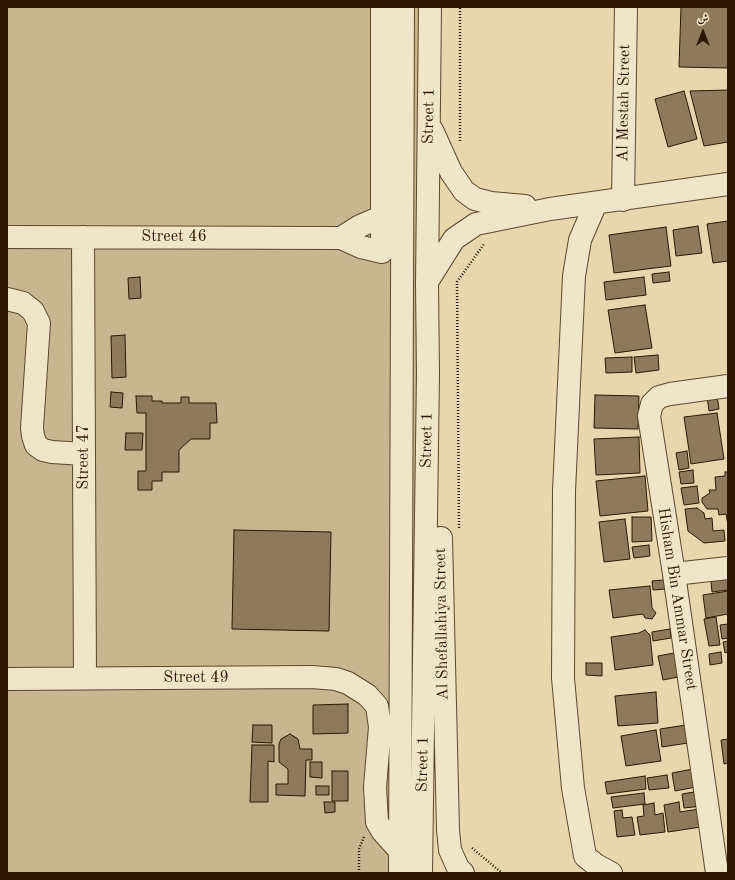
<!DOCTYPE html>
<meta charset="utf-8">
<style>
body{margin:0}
#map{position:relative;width:735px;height:880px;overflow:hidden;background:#e8d7ac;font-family:"Old Standard TT",Amiri,serif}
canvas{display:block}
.frame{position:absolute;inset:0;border:8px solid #2d1603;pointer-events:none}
.north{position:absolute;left:683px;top:12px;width:40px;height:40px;-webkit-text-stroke:3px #f0e5c9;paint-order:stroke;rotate:0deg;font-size:11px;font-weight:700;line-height:16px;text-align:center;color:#2d1603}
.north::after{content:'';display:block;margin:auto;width:14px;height:18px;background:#2d1603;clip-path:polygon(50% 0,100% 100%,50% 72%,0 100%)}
</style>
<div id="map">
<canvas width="735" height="880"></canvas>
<div class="frame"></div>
<div class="north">ش</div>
</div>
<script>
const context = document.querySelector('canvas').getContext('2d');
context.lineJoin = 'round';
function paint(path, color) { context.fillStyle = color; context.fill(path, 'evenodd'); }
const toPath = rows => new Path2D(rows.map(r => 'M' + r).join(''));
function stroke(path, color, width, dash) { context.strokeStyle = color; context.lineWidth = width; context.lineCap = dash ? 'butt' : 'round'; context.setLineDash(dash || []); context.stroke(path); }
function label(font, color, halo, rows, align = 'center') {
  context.font = font + ' "Old Standard TT",serif'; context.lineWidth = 3.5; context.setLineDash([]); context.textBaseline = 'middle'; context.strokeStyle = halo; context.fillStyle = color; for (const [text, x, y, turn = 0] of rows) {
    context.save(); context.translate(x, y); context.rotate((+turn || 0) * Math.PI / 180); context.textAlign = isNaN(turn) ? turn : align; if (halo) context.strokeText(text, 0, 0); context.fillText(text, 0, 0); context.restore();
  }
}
const green = toPath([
 [7,7,419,7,415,873,7,873]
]);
const building = toPath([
 [681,7,728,7,728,68,679,67,681,7],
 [728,90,728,142,704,146,690,91,728,90],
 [684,91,697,139,668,147,655,99,684,91],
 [728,221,728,261,713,263,707,224,728,221],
 [698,226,702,253,676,256,673,230,698,226],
 [666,227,671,266,614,273,609,235,666,227],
 [669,272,670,281,653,283,652,274,669,272],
 [140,277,141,298,129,299,128,278,140,277],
 [644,277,646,295,606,300,604,282,644,277],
 [645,305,652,348,615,353,608,310,645,305],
 [125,335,126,377,112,378,111,336,125,335],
 [658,355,659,370,636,373,634,357,658,355],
 [632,357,632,372,606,373,605,358,632,357],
 [111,392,123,393,122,408,110,407,111,392],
 [595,395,639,396,638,429,594,428,595,395],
 [717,395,719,409,709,411,707,396,717,395],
 [136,396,152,396,152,401,162,401,162,403,181,403,181,397,189,397,189,403,216,403,217,423,210,423,210,439,191,439,179,450,179,472,162,472,162,481,152,481,152,490,138,490,138,471,146,471,146,413,137,413,136,396],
 [717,413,724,459,691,464,684,417,717,413],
 [126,433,143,433,142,450,125,450,126,433],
 [639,437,640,473,596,475,594,439,639,437],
 [687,451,689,468,679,470,676,453,687,451],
 [693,470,694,483,681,484,679,472,693,470],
 [725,472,728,472,728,525,726,514,719,515,718,509,707,509,702,502,702,498,710,493,709,490,716,490,715,477,725,476,725,472],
 [645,476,648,511,600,516,596,481,645,476],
 [697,486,699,503,684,505,681,488,697,486],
 [697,508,704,513,705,519,712,518,713,531,724,530,725,541,704,543,688,531,685,509,697,508],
 [632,517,651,517,652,541,632,542,632,517],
 [625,519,630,559,604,562,599,522,625,519],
 [234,530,331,532,329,631,232,629,234,530],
 [649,545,650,556,634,558,632,547,649,545],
 [728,570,728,590,712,592,710,572,728,570],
 [664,580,665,589,653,590,652,581,664,580],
 [650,586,652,608,656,613,652,619,645,618,643,614,613,618,609,590,650,586],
 [728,591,728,614,706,618,703,595,728,591],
 [716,617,720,645,709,646,704,619,716,617],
 [728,624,728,638,722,639,720,625,728,624],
 [670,629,671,638,653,641,652,632,670,629],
 [645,630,650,635,653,665,615,670,611,637,639,633,645,630],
 [728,641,728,652,725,653,723,642,728,641],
 [721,652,722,663,710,665,709,654,721,652],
 [674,653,678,677,663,680,658,656,674,653],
 [586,663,602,663,602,676,586,675,586,663],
 [656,692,658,723,618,726,615,696,656,692],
 [348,704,348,733,313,734,313,705,348,704],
 [253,725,272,725,272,743,252,742,253,725],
 [686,725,688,743,662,747,660,729,686,725],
 [656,730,661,761,626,766,621,736,656,730],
 [290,734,298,739,300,749,312,749,312,760,306,760,305,796,276,795,276,784,288,784,288,769,279,762,279,744,281,739,290,734],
 [728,739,728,763,724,764,721,740,728,739],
 [252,745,274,745,274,762,268,761,268,802,250,802,252,745],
 [310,762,322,762,322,778,310,777,310,762],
 [693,769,696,787,675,791,672,773,693,769],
 [332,771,348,771,348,801,332,801,332,771],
 [667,775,669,788,649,790,647,778,667,775],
 [645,776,646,789,607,794,605,782,645,776],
 [316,786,329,786,329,795,316,795,316,786],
 [700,791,702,806,684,808,682,794,700,791],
 [644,793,645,804,613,808,611,797,644,793],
 [324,802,335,802,335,812,325,813,324,802],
 [679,802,680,812,699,809,701,827,668,832,664,805,679,802],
 [654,803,655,815,663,813,665,832,640,835,637,817,644,816,643,805,654,803],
 [622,810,623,818,632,817,635,835,617,837,614,811,622,810]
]);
const path = toPath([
 [460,141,460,7],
 [459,528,457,282,484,244],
 [472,848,502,873],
 [359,873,359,849,364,837]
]);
const minor = toPath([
 [432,130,451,172,464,191,475,199,491,203,525,206],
 [623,200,626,7],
 [596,203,580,240,574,276,564,491,563,678,573,788,585,856,596,865,611,873],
 [7,237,341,238,361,247,382,252,382,7],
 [83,237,85,678],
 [341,238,360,226,381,217],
 [427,282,454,239,476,224,550,209,728,184],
 [7,299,23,303,33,311,39,323,32,428,33,436,36,445,43,450,52,452,84,454],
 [441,538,448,830,450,850,458,868,463,873],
 [674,574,728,568],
 [7,679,312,677,336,679,348,683,367,695,377,706,380,727,375,787,377,822,383,832,401,852],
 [400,873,403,7],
 [421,873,428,374,427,283,430,7],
 [717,873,674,574,649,416,652,404,659,397,670,394,728,386]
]);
const streetNames = [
 ["Al Mestah Street",624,103,-89],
 ["Street 1",429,116,-89],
 ["Street 46",174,237],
 ["Street 1",427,440,-89],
 ["Street 47",84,457,-90],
 ["Hisham Bin Ammar Street",677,599,81],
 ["Al Shefallahiya Street",442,624,-91],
 ["Street 49",196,678],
 ["Street 1",423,764,-89]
];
paint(green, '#c8b68f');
paint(building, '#8e7a5b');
stroke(building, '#2d1603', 1);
stroke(minor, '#5c462d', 24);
stroke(path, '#2d1603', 2.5, [1, 2]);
stroke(minor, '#f0e5c9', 22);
label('16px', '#2d1603', '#f0e5c9', streetNames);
</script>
